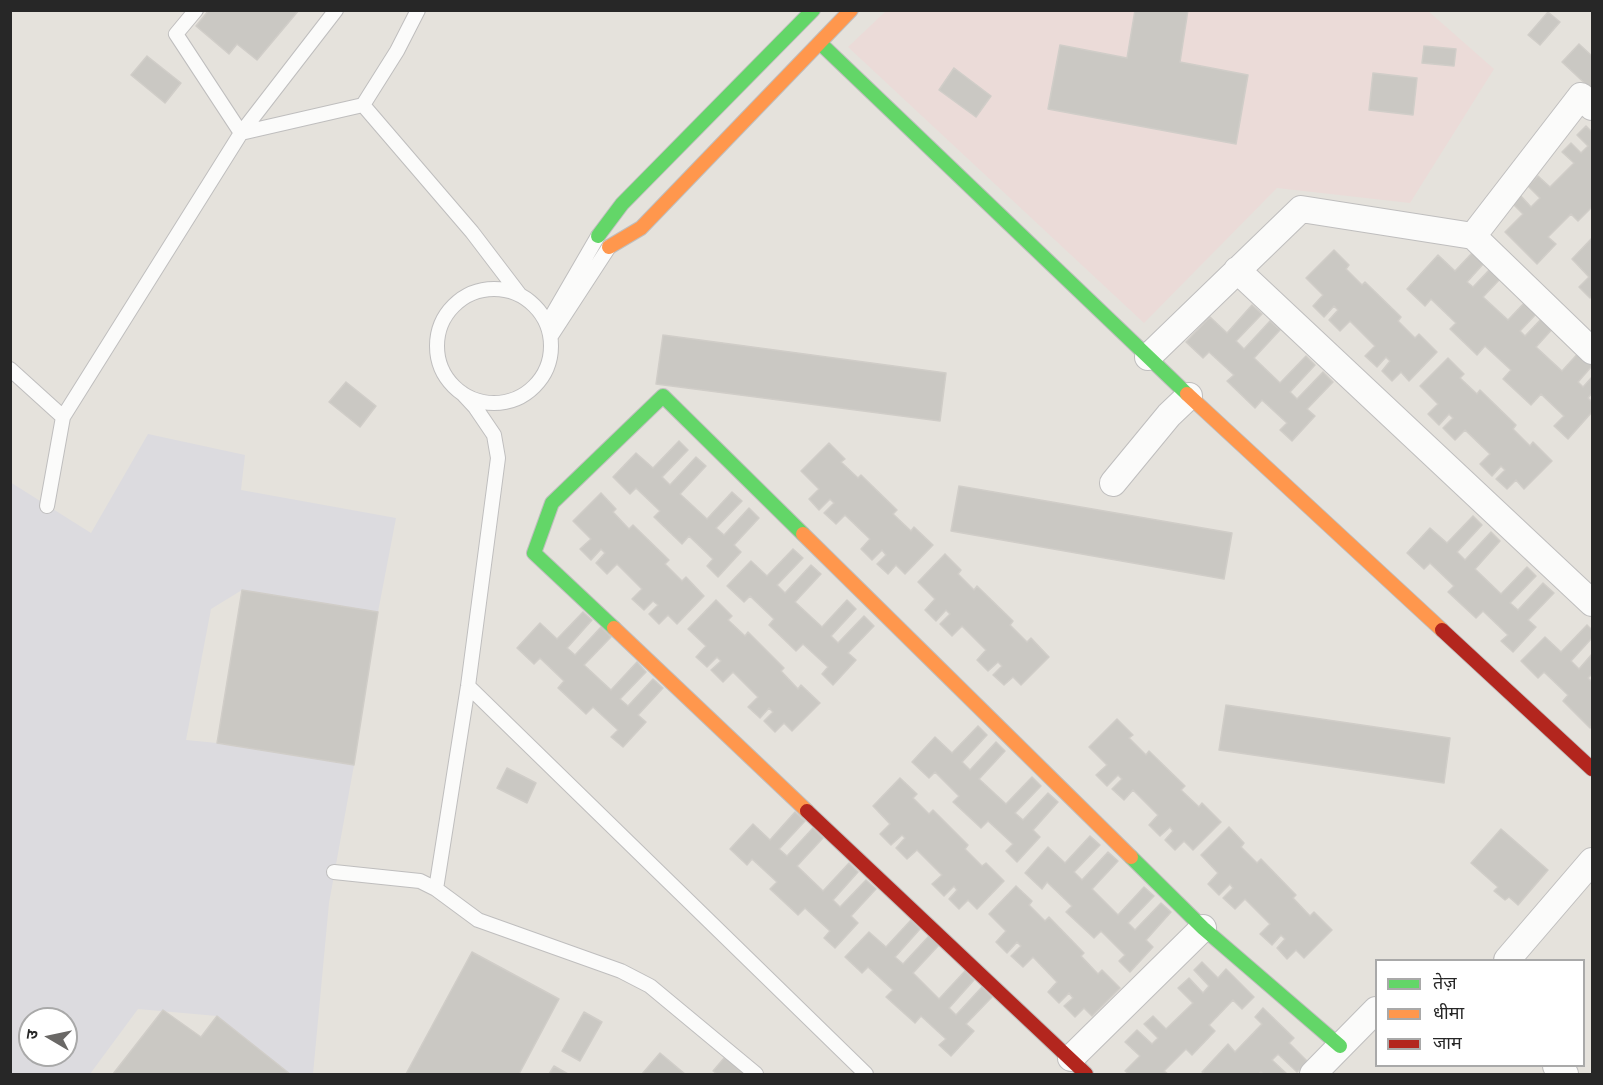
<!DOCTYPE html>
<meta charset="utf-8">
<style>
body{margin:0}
#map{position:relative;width:1603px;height:1085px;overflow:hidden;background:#e5e2dc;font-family:Karla,"Noto Sans Devanagari",sans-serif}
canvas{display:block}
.frame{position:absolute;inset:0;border:12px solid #272727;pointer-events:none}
.legend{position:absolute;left:1375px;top:959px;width:210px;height:108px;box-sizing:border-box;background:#fff;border:2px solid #a9a9a9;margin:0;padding:8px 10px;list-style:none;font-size:18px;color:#272727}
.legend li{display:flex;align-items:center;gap:12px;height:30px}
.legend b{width:30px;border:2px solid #a9a9a9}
.north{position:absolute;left:18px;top:1007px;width:60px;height:60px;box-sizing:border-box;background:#fff;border:2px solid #a9a9a9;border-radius:50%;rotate:279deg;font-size:16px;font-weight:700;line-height:24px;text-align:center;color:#272727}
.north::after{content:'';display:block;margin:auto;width:21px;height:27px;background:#6a6866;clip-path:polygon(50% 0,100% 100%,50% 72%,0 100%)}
</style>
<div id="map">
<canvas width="1603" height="1085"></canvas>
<div class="frame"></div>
<ul class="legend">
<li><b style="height:8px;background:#63d668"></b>तेज़</li>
<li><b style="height:8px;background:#ff974d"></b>धीमा</li>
<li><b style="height:8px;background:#b3261e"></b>जाम</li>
</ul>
<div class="north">उ</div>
</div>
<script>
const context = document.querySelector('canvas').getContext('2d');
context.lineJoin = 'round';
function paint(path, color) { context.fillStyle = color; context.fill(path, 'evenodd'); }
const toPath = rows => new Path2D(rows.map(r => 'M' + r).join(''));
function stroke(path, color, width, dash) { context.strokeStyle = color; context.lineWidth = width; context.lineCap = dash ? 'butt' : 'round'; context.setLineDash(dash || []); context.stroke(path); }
const medical = toPath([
 [1427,10,1494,69,1410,203,1277,188,1144,323,848,47,886,11]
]);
const airport = toPath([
 [148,434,245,455,241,490,396,518,378,612,242,590,211,609,186,740,217,743,354,765,329,903,313,1074,290,1074,217,1016,138,1009,90,1074,11,1074,10,482,91,533],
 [30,1019,66,1019,66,1055,30,1055]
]);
const building = toPath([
 [209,10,299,10,257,60,237,44,229,54,196,26,209,10],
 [1135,10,1188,10,1180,62,1248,75,1236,144,1048,109,1060,45,1127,58,1135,10],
 [1548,12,1560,22,1540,45,1528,35,1548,12],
 [1579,44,1592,56,1592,90,1562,62,1579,44],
 [1424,46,1456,49,1454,66,1422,63,1424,46],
 [147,56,181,83,165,103,131,75,147,56],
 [954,68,991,96,976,117,939,90,954,68],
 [1373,73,1417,78,1413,115,1369,110,1373,73],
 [1586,126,1592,132,1592,207,1578,221,1571,214,1548,237,1556,244,1537,264,1505,232,1523,214,1512,203,1520,195,1531,207,1540,198,1528,186,1538,176,1550,187,1574,163,1562,152,1571,143,1581,153,1588,146,1577,135,1586,126],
 [1592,238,1592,296,1590,298,1579,287,1589,277,1572,259,1592,238],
 [1334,250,1349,265,1346,269,1362,285,1365,282,1401,317,1398,321,1415,338,1419,334,1437,352,1409,381,1401,372,1392,381,1382,371,1390,361,1386,357,1377,367,1365,356,1375,346,1350,321,1340,331,1329,320,1338,310,1334,306,1324,317,1313,306,1323,295,1306,278,1334,250],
 [1473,252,1485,262,1467,282,1473,287,1491,268,1501,278,1483,297,1508,320,1527,300,1539,311,1520,331,1525,336,1544,316,1555,326,1536,347,1562,371,1582,349,1592,359,1592,366,1578,382,1583,387,1592,377,1592,393,1588,398,1592,402,1592,412,1568,439,1554,426,1564,416,1541,394,1531,405,1503,379,1511,370,1485,346,1477,355,1450,329,1456,323,1431,299,1425,306,1407,289,1438,255,1455,271,1473,252],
 [1252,305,1262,314,1236,341,1244,349,1270,321,1280,330,1254,358,1280,383,1306,356,1315,365,1290,392,1297,399,1323,372,1333,382,1307,409,1315,416,1292,441,1280,430,1287,423,1262,400,1255,408,1227,381,1234,375,1209,352,1203,358,1186,342,1210,317,1227,333,1252,305],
 [663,335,946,373,940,421,656,384,663,335],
 [1448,358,1464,374,1460,378,1477,394,1480,390,1516,425,1513,429,1530,446,1533,442,1552,461,1524,489,1516,480,1507,489,1496,479,1505,470,1501,466,1492,476,1480,464,1490,454,1465,430,1455,440,1443,428,1453,418,1449,414,1439,425,1428,414,1438,404,1420,386,1448,358],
 [346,382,376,406,360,427,329,402,346,382],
 [679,441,688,450,662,477,670,485,696,457,706,466,680,494,707,519,732,492,742,501,716,528,724,535,749,508,759,518,734,545,741,552,718,577,707,566,713,559,689,536,682,544,654,517,660,511,636,488,630,494,613,477,636,453,653,468,679,441],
 [829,443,845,459,841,462,858,478,861,475,897,510,893,514,911,531,914,527,933,545,905,574,896,565,888,574,877,564,886,555,882,550,872,560,861,549,870,539,845,515,836,524,824,513,834,503,830,499,819,510,809,499,819,489,801,471,829,443],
 [959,486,1232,533,1224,579,951,531,959,486],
 [601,493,616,509,613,512,629,529,633,525,669,560,665,564,682,581,686,577,704,596,677,624,668,615,659,624,649,614,658,605,653,601,644,610,632,599,642,589,617,564,607,574,596,563,605,553,601,549,591,560,580,549,591,539,573,521,601,493],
 [1473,516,1482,525,1457,552,1465,560,1491,532,1500,541,1475,569,1501,594,1527,567,1536,576,1510,603,1518,610,1543,583,1554,593,1528,620,1536,627,1513,652,1501,641,1508,635,1483,611,1476,618,1448,592,1454,586,1430,563,1424,569,1407,553,1430,528,1447,543,1473,516],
 [793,549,803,558,777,585,785,593,811,565,821,574,795,602,822,627,847,600,856,609,831,636,838,643,864,616,874,626,848,653,856,660,833,685,822,674,828,667,803,644,796,651,769,625,774,619,750,596,744,602,727,586,751,561,767,576,793,549],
 [945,554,961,570,958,574,974,590,977,586,1013,621,1010,625,1027,642,1031,638,1049,657,1021,685,1013,677,1004,685,993,675,1002,666,998,662,988,671,977,660,986,650,962,626,952,636,940,624,950,614,946,610,936,621,925,610,935,599,918,582,945,554],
 [242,590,378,612,354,765,217,743,242,590],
 [716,600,732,616,728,620,745,636,748,632,784,668,781,671,798,689,801,685,820,703,792,731,784,723,775,732,764,721,773,712,769,708,760,718,748,707,758,697,733,672,723,682,711,670,721,661,717,657,707,667,696,657,706,646,688,629,716,600],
 [583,612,592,620,567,648,575,655,601,627,611,637,584,665,611,690,637,662,646,672,620,699,628,706,653,679,663,688,638,715,646,722,623,747,611,737,618,730,593,707,586,714,558,688,564,681,540,658,534,664,517,648,540,623,557,639,583,612],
 [1587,625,1592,630,1592,638,1571,661,1579,669,1592,654,1592,674,1588,678,1592,682,1592,725,1590,728,1563,701,1568,695,1544,672,1538,678,1521,661,1545,637,1561,652,1587,625],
 [1226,705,1450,738,1444,783,1219,750,1226,705],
 [1117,719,1133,735,1129,738,1146,755,1149,751,1185,786,1181,790,1199,807,1202,803,1221,822,1193,850,1184,841,1175,850,1165,840,1173,831,1170,827,1160,836,1149,825,1158,815,1133,790,1124,800,1112,789,1122,779,1118,775,1107,786,1096,775,1107,765,1089,747,1117,719],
 [978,726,987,735,962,762,970,770,996,742,1005,751,979,779,1006,804,1032,777,1041,786,1015,813,1023,820,1048,793,1058,802,1033,830,1040,837,1017,862,1006,851,1013,844,988,821,981,828,953,802,959,796,935,772,929,778,912,762,935,737,952,753,978,726],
 [507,768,536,783,527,803,497,788,507,768],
 [900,778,917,794,913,798,929,814,933,810,968,845,965,849,982,866,986,863,1004,881,977,909,968,900,959,909,949,899,957,890,954,886,944,896,932,884,942,875,917,850,907,859,896,848,905,838,902,835,891,845,880,834,890,824,873,806,900,778],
 [795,812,805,821,779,849,787,856,813,828,823,838,797,866,823,891,849,863,858,872,833,900,840,907,866,880,876,889,851,916,858,923,835,948,824,938,830,931,805,908,798,915,770,889,777,882,752,859,747,865,730,849,753,824,770,840,795,812],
 [1229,827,1244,843,1241,847,1257,863,1261,859,1296,895,1293,898,1310,916,1314,912,1332,930,1304,958,1296,950,1287,959,1277,948,1285,939,1281,935,1272,945,1260,934,1270,924,1245,899,1235,909,1223,898,1233,888,1230,884,1219,895,1208,884,1218,873,1201,855,1229,827],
 [1501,829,1548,870,1518,905,1509,897,1505,900,1494,891,1498,887,1471,863,1501,829],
 [1090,836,1100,845,1074,872,1082,880,1108,852,1118,861,1092,889,1118,915,1144,887,1154,896,1128,923,1135,930,1161,903,1171,912,1146,940,1153,947,1130,972,1119,961,1125,955,1101,931,1094,938,1066,912,1072,906,1047,882,1042,889,1025,873,1048,847,1065,863,1090,836],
 [1016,886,1032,901,1029,905,1045,921,1049,917,1084,953,1081,956,1098,974,1102,970,1120,988,1092,1016,1084,1008,1075,1017,1064,1006,1073,998,1069,993,1059,1003,1048,992,1057,982,1033,957,1023,967,1011,956,1021,946,1017,942,1007,953,996,942,1006,931,989,914,1016,886],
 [911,920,920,929,895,957,903,964,929,936,939,945,913,973,939,999,965,971,974,980,949,1008,956,1015,982,987,992,997,966,1024,974,1031,951,1056,939,1045,946,1039,921,1016,915,1023,886,997,893,990,868,967,862,973,845,957,869,932,886,947,911,920],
 [472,952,559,999,519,1074,406,1074,472,952],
 [1202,962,1218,978,1226,969,1254,997,1242,1009,1233,1000,1209,1025,1215,1031,1192,1055,1186,1049,1164,1071,1168,1074,1129,1074,1125,1071,1140,1056,1125,1042,1137,1030,1152,1044,1158,1038,1144,1024,1153,1016,1166,1029,1193,1003,1178,988,1189,978,1203,993,1209,986,1194,970,1202,962],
 [1263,1008,1294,1038,1289,1043,1308,1062,1297,1072,1278,1054,1272,1060,1287,1074,1263,1074,1261,1072,1258,1074,1205,1074,1202,1072,1228,1044,1235,1052,1262,1024,1255,1017,1263,1008],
 [163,1010,201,1037,217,1016,290,1074,113,1074,163,1010],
 [584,1012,602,1022,580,1061,562,1051,584,1012],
 [660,1053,685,1074,642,1074,660,1053],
 [725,1057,745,1074,717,1074,713,1071,725,1057],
 [554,1066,568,1074,549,1074,554,1066]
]);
const lane = toPath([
 [196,10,176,34,241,133,363,105,472,232,520,295],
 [363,105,397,51,418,10],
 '437 346a57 57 0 1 1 114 0a57 57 0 1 1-114 0Z',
 [547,324,598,236],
 [551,336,609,247],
 [10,369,63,417],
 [47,506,63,417,241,133,336,10],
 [468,686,866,1074],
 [334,872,420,881,436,889,478,920,621,971,650,986,756,1074],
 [436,889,468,686,498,458,494,435,475,407,462,393]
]);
const street = toPath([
 [1473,236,1592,351],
 [1237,270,1592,603],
 [1148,357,1301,209,1473,236,1581,96,1592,107],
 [1113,483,1169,415,1189,396],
 [1507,960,1592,861],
 [1071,1058,1203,928],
 [1556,1066,1565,1074],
 [1313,1074,1376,1010]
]);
const fast = toPath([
 [820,43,1187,394],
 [598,236,622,204,813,10],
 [614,628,534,553,552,503,663,396,803,534],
 [1131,857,1203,928,1340,1046]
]);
const slow = toPath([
 [609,247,641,228,851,10],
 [1187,394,1442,630],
 [803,534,1131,857],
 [614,628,807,811]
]);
const jam = toPath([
 [1442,630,1592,769],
 [807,811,1086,1074]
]);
paint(medical, '#ebdbd8');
paint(airport, '#dcdbdf');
paint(building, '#cac8c3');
stroke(building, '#d0cdc8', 1.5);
stroke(lane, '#bfbebe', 16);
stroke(street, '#bfbebe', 28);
stroke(fast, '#bfbebe', 16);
stroke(slow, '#bfbebe', 16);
stroke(jam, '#bfbebe', 16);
stroke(lane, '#fbfbfa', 14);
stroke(street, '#fbfbfa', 26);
stroke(fast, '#63d668', 14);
stroke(slow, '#ff974d', 14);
stroke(jam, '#b3261e', 14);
</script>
